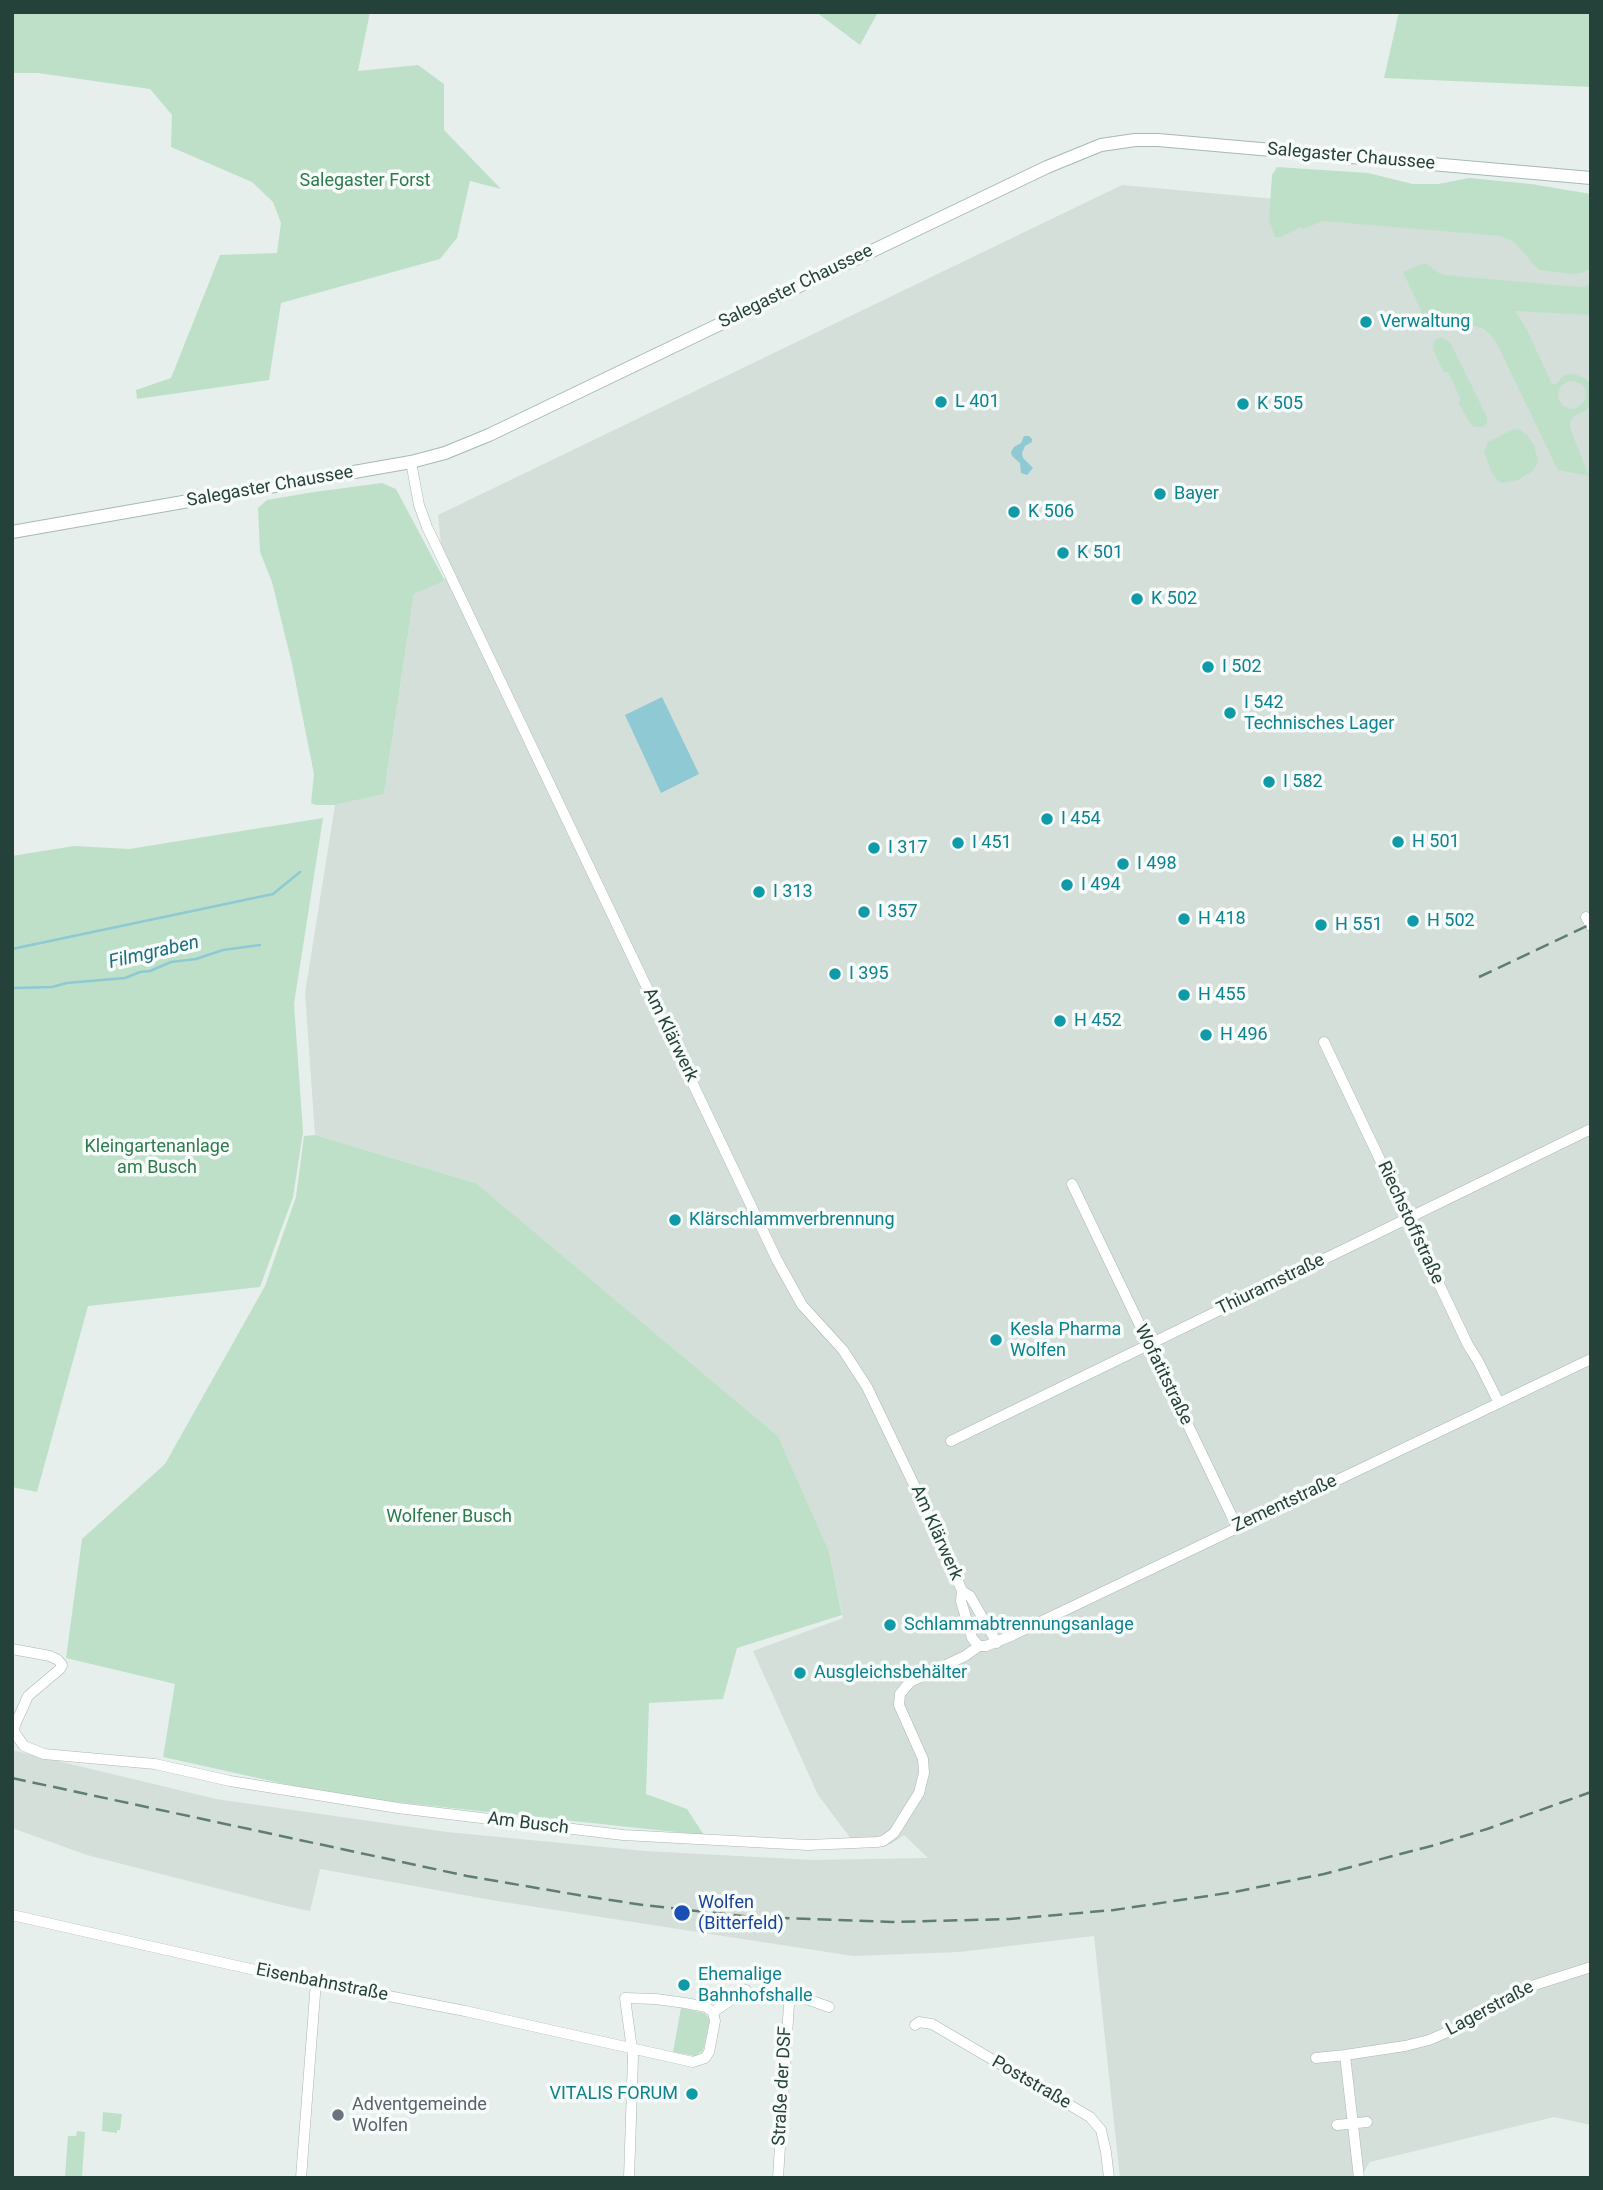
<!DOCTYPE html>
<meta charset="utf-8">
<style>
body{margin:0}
#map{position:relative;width:1603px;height:2190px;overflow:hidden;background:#e6efeb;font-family:Roboto,sans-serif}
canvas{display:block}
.frame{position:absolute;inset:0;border:14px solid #24423a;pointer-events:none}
</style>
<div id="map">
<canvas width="1603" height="2190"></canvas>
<div class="frame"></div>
</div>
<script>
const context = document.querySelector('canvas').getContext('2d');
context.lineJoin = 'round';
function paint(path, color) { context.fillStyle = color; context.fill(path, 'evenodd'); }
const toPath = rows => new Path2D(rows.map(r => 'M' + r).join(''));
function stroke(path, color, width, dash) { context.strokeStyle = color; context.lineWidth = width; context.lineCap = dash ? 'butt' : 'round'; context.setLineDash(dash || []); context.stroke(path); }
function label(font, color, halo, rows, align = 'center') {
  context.font = font + ' Roboto,sans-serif'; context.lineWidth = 7; context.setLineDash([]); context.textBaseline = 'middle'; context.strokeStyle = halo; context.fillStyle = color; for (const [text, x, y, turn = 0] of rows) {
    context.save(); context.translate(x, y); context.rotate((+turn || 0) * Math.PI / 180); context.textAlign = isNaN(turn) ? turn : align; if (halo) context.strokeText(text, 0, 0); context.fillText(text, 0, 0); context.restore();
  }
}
const built = toPath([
 [1122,185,1591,228,1591,2125,1554,2117,1370,2162,1360,2178,1120,2178,1094,1936,959,1952,853,1956,497,1901,320,1869,310,1911,286,1906,87,1855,12,1828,12,1750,216,1799,447,1832,645,1851,813,1860,928,1858,904,1835,891,1844,858,1848,818,1795,753,1651,843,1618,829,1551,778,1436,476,1183,315,1135,305,993,335,805,384,794,414,594,445,581,438,515]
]);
const green = toPath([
 [12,12,370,12,358,71,418,65,444,84,444,130,501,189,470,181,457,238,440,259,281,303,269,380,137,399,136,390,171,378,220,255,277,253,281,223,273,202,252,182,171,147,172,115,150,89,38,73,12,73],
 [816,12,878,12,860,45],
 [1399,12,1591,12,1591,87,1384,78],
 [1277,167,1368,173,1413,184,1438,184,1469,178,1531,184,1591,194,1591,268,1582,273,1573,274,1539,270,1514,242,1501,236,1323,221,1303,229,1301,227,1281,237,1275,237,1269,220,1272,175],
 [1425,263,1439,273,1445,275,1578,287,1591,285,1591,315,1515,311,1527,330,1552,384,1556,384,1564,375,1574,374,1585,378,1591,384,1590,406,1585,411,1573,417,1570,422,1570,428,1589,476,1558,470,1496,342,1491,335,1484,329,1469,324,1425,319,1403,272],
 [1574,381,1581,384,1585,389,1586,397,1583,403,1577,408,1570,409,1563,406,1559,400,1558,393,1561,386,1567,382],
 [1441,337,1450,342,1487,417,1487,423,1483,427,1474,427,1470,423,1458,402,1461,400,1448,372,1444,373,1433,349,1434,341],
 [1514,429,1520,430,1528,436,1534,445,1538,462,1533,471,1518,480,1502,483,1497,480,1491,471,1484,451,1488,442],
 [382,483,396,489,445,581,414,594,384,794,335,805,316,805,311,803,314,774,292,664,272,582,260,552,258,508,267,500,314,492],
 [323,818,294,1004,303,1132,293,1197,260,1287,88,1306,37,1492,12,1487,12,856,74,846,129,849],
 [315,1135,476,1183,778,1436,829,1551,842,1615,737,1648,723,1699,649,1703,646,1794,687,1809,704,1835,339,1796,163,1757,175,1684,66,1658,82,1539,165,1464,265,1286,296,1197,304,1136],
 [681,2008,704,2013,710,2019,703,2051,695,2056,673,2052],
 [103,2112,122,2114,120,2130,117,2130,117,2133,102,2131],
 [77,2131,85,2132,82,2176,65,2176,68,2136,76,2136]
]);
const water = toPath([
 [1024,436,1029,436,1032,439,1032,442,1025,446,1022,453,1023,458,1033,468,1027,475,1021,473,1020,463,1012,456,1011,452,1014,447,1021,443],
 [662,697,699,774,661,793,625,715]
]);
const stream = toPath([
 [12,949,273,894,300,872],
 [12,988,52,987,67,983,125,978,140,972,150,971,171,962,196,959,223,950,260,945]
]);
const street = toPath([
 [411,462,419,505,427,527,777,1260,802,1305,843,1350,867,1387,942,1543,962,1591,961,1601,972,1638,979,1646],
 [1586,917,1591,926],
 [1324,1042,1468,1345,1478,1361,1499,1403],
 [1072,1184,1237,1527],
 [951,1441,1591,1129],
 [962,1591,970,1596,997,1643],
 [979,1646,986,1646,1013,1635,1591,1359],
 [12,1649,50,1656,58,1660,62,1665,60,1669,28,1696,15,1725,14,1732,24,1746,44,1754,155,1764,230,1781,398,1808,623,1835,808,1845,877,1842,883,1841,894,1833,919,1793,924,1773,923,1759,899,1705,900,1694,910,1682,965,1656,979,1646],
 [12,1915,255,1970,465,2011,693,2062,705,2058,709,2052,715,2021,713,2012],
 [915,2025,919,2022,932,2024,1090,2117,1101,2130,1106,2152,1109,2178],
 [1316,2058,1345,2055],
 [1337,2125,1367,2122],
 [301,2178,316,1981],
 [629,2178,633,2057,625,1998,656,1999,685,2003,706,2007,713,2012,746,1990],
 [778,2178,789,2004,791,2001,801,1997,829,2007],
 [1359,2178,1345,2055,1405,2046,1429,2040,1450,2031,1519,1990,1591,1967]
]);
const secondary = toPath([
 [12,532,411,462,445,453,489,435,1047,167,1101,145,1135,140,1158,140,1591,178]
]);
const rail = toPath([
 [1479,977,1591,924],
 [12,1778,467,1876,578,1895,643,1905,751,1917,892,1922,1010,1919,1114,1910,1234,1892,1324,1874,1435,1845,1487,1829,1591,1792]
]);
const markers = [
 [1366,322,7,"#0f9aa8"],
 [941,402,7,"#0f9aa8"],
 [1243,404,7,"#0f9aa8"],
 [1160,494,7,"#0f9aa8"],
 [1014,512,7,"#0f9aa8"],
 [1063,553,7,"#0f9aa8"],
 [1137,599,7,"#0f9aa8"],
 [1208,667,7,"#0f9aa8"],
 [1230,713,7,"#0f9aa8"],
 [1269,782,7,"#0f9aa8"],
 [1047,819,7,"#0f9aa8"],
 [1398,842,7,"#0f9aa8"],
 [958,843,7,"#0f9aa8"],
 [874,848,7,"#0f9aa8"],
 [1123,864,7,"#0f9aa8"],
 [1067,885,7,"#0f9aa8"],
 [759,892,7,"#0f9aa8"],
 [864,912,7,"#0f9aa8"],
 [1184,919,7,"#0f9aa8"],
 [1413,921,7,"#0f9aa8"],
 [1321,925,7,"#0f9aa8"],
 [835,974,7,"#0f9aa8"],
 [1184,995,7,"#0f9aa8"],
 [1060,1021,7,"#0f9aa8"],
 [1206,1035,7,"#0f9aa8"],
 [675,1220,7,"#0f9aa8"],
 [996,1340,7,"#0f9aa8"],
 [890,1625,7,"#0f9aa8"],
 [800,1673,7,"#0f9aa8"],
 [682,1913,9,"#1a4fb4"],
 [684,1985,7,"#0f9aa8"],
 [692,2094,7,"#0f9aa8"],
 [338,2115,7,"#6b7280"]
];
const streetNames = [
 ["Salegaster Chaussee",1351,157,5],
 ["Salegaster Chaussee",796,287,-26],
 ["Salegaster Chaussee",270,487,-10],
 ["Am Klärwerk",670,1035,64],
 ["Riechstoffstraße",1410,1223,65],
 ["Thiuramstraße",1271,1285,-26],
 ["Wofatitstraße",1163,1375,64],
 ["Zementstraße",1285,1504,-25],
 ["Am Klärwerk",936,1533,66],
 ["Am Busch",528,1824,7],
 ["Eisenbahnstraße",322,1983,11],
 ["Lagerstraße",1490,2009,-28],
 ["Poststraße",1031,2083,30],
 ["Straße der DSF",783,2086,-87]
];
const parkNames = [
 ["Salegaster Forst",365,181],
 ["Kleingartenanlage",157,1147],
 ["am Busch",157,1168],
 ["Wolfener Busch",449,1517]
];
const cultureNames = [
 ["Verwaltung",1380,322],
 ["L 401",955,402],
 ["K 505",1257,404],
 ["Bayer",1174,494],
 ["K 506",1028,512],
 ["K 501",1077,553],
 ["K 502",1151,599],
 ["I 502",1222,667],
 ["I 542",1244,703],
 ["Technisches Lager",1244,724],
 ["I 582",1283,782],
 ["I 454",1061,819],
 ["H 501",1412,842],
 ["I 451",972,843],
 ["I 317",888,848],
 ["I 498",1137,864],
 ["I 494",1081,885],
 ["I 313",773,892],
 ["I 357",878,912],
 ["H 418",1198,919],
 ["H 502",1427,921],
 ["H 551",1335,925],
 ["I 395",849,974],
 ["H 455",1198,995],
 ["H 452",1074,1021],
 ["H 496",1220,1035],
 ["Klärschlammverbrennung",689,1220],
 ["Kesla Pharma",1010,1330],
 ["Wolfen",1010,1351],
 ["Schlammabtrennungsanlage",904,1625],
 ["Ausgleichsbehälter",814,1673],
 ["Ehemalige",698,1975],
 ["Bahnhofshalle",698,1996],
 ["VITALIS FORUM",678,2094,"right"]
];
const transitNames = [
 ["Wolfen",698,1903],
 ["(Bitterfeld)",698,1924]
];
const worshipNames = [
 ["Adventgemeinde",352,2105],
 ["Wolfen",352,2126]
];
const waterNames = [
 ["Filmgraben",154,953,-13]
];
paint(built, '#d4dfda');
paint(green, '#bfe0c8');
paint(water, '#8ec9d4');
stroke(stream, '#8ec9d4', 2.5);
stroke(street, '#a8b8b2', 11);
stroke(secondary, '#a4bbb3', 14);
stroke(street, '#fff', 10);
stroke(secondary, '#fff', 12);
stroke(rail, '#5f7d75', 2.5, [14, 7]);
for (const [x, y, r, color] of markers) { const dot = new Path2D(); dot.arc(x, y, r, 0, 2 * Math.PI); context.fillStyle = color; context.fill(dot); stroke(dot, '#f7fbf9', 2.5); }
label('18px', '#24423a', '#f7fbf9', streetNames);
label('18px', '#2d7a4b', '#f7fbf9', parkNames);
label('18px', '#0d838f', '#f7fbf9', cultureNames, 'left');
label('18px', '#164399', '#f7fbf9', transitNames, 'left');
label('18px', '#5b616d', '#f7fbf9', worshipNames, 'left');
label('italic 19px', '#1c6f80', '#f7fbf9', waterNames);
</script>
